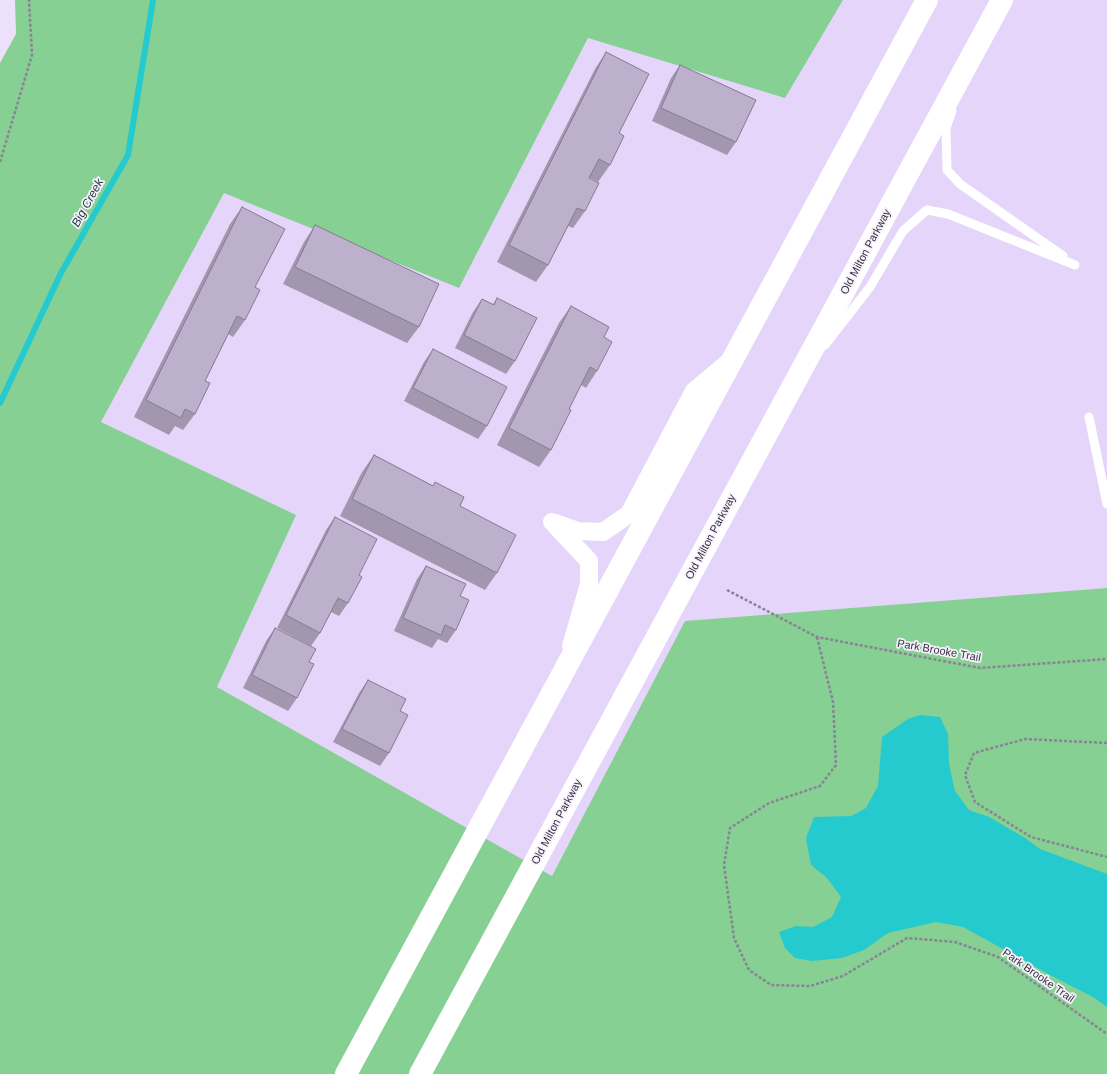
<!DOCTYPE html>
<style>
body{margin:0}
canvas{display:block;background:#ede0fd}
</style>
<canvas width="1107" height="1074"></canvas>
<script>
const context = document.querySelector('canvas').getContext('2d');
context.lineJoin = 'round';
function paint(path, color) { context.fillStyle = color; context.fill(path, 'evenodd'); }
const toPath = rows => new Path2D(rows.map(r => 'M' + r).join(''));
function stroke(path, color, width, dash) { context.strokeStyle = color; context.lineWidth = width; context.lineCap = dash ? 'butt' : 'round'; context.setLineDash(dash || []); context.stroke(path); }
function label(font, color, halo, rows, align = 'center') {
  context.font = font + ' Helvetica,sans-serif'; context.lineWidth = 3.5; context.setLineDash([]); context.textBaseline = 'middle'; context.strokeStyle = halo; context.fillStyle = color; for (const [text, x, y, turn = 0] of rows) {
    context.save(); context.translate(x, y); context.rotate((+turn || 0) * Math.PI / 180); context.textAlign = isNaN(turn) ? turn : align; if (halo) context.strokeText(text, 0, 0); context.fillText(text, 0, 0); context.restore();
  }
}
const built = toPath([
 [843,0,1107,0,1107,588,685,621,552,876,216,687,295,515,101,422,224,193,459,288,588,38,784,97]
]);
const green = toPath([
 [15,0,843,0,785,98,588,38,459,288,224,193,101,422,296,515,217,687,552,876,685,621,1107,588,1107,1074,0,1074,0,63,16,34]
]);
const water = toPath([
 [920,715,940,717,948,734,949,764,955,791,969,810,989,817,1025,838,1040,849,1107,874,1107,1007,1093,997,1052,976,963,927,936,922,888,933,864,950,842,958,812,961,795,958,785,948,779,932,796,926,813,927,832,917,841,897,827,878,811,865,806,838,814,817,851,816,866,808,878,786,882,737,908,719]
]);
const stream = toPath([
 [0,403,61,273,128,155,153,0]
]);
const path = toPath([
 [0,162,32,55,29,0],
 [727,590,817,637,980,668,1107,659],
 [817,637,833,702,836,765,820,786,769,803,730,828,724,865,734,938,749,970,771,985,810,986,843,976,907,938,955,942,998,957,1107,1034],
 [1107,743,1025,739,974,753,965,775,975,802,1031,837,1107,857]
]);
const service = toPath([
 [952,111,946,128,947,170,960,184,1063,256],
 [825,345,870,287,903,231,927,210,948,214,1075,265],
 [1089,417,1107,504]
]);
const minor = toPath([
 [552,522,578,531,603,532,629,514,694,391,730,361],
 [555,525,589,561,589,584,571,646]
]);
const trunk = toPath([
 [346,1074,927,0],
 [420,1074,1002,0]
]);
const wall = toPath([
 [606,52,619,133,610,165,598,182,589,177,585,211,573,228,568,226,548,265,536,282,497,262,595,69],
 [680,65,736,142,727,155,652,121,671,78],
 [242,207,255,287,245,320,233,337,228,334,205,381,195,414,183,430,175,426,169,435,134,417,230,224],
 [315,225,419,327,407,343,283,284,304,242],
 [497,298,515,361,506,374,455,348,473,312,482,299,493,304],
 [571,306,604,337,597,371,586,388,581,385,569,409,551,450,539,467,497,445,559,323],
 [433,349,487,426,478,439,404,401,424,362],
 [374,455,433,486,435,482,460,506,497,573,485,590,340,516,362,472],
 [335,517,359,575,348,603,339,616,331,612,320,633,311,646,277,628,326,530],
 [426,566,460,596,456,630,447,643,438,639,432,648,394,631,417,579],
 [275,628,309,662,297,698,288,711,243,688,266,641],
 [368,680,400,711,389,753,380,766,333,742,359,693]
]);
const building = toPath([
 [606,52,649,74,619,133,624,136,610,165,599,159,589,178,599,183,585,211,577,208,548,265,509,245,606,52],
 [680,65,756,100,736,142,661,108,680,65],
 [242,207,285,229,255,287,260,290,245,320,237,316,205,381,210,383,195,414,185,409,181,418,146,400,242,207],
 [315,225,439,284,419,327,295,267,315,225],
 [497,298,537,318,515,361,464,335,482,299,494,305,497,298],
 [571,306,609,327,604,337,612,342,597,371,590,367,569,409,571,410,551,450,509,428,571,306],
 [433,349,507,387,487,426,413,388,433,349],
 [374,455,433,486,435,482,464,497,460,506,516,535,497,573,352,499,374,455],
 [335,517,377,539,359,575,362,577,348,603,338,598,320,633,286,615,335,517],
 [426,566,466,584,460,596,469,600,456,630,445,625,441,635,403,618,426,566],
 [275,628,316,649,309,662,314,664,297,698,252,675,275,628],
 [368,680,406,699,400,711,408,715,389,753,342,729,368,680]
]);
const streetNames = [
 ["Old Milton Parkway",866,252,-62],
 ["Old Milton Parkway",711,537,-62],
 ["Park Brooke Trail",939,651,10],
 ["Old Milton Parkway",557,822,-62],
 ["Park Brooke Trail",1038,976,35]
];
const waterNames = [
 ["Big Creek",88,203,-61]
];
paint(built, '#e6d5fa');
paint(green, '#85d092');
paint(water, '#25cacf');
stroke(stream, '#25cacf', 6);
stroke(path, '#8b8295', 2.5, [3, 2]);
stroke(service, '#fff', 9);
stroke(minor, '#fff', 18);
stroke(trunk, '#fff', 22);
paint(wall, '#a397b0');
paint(building, '#bdb0cd');
stroke(building, '#847b90', 1);
label('11px', '#36313c', '#f6f1fd', streetNames);
label('italic 12px', '#253e3f', '#f6f1fd', waterNames);
</script>
